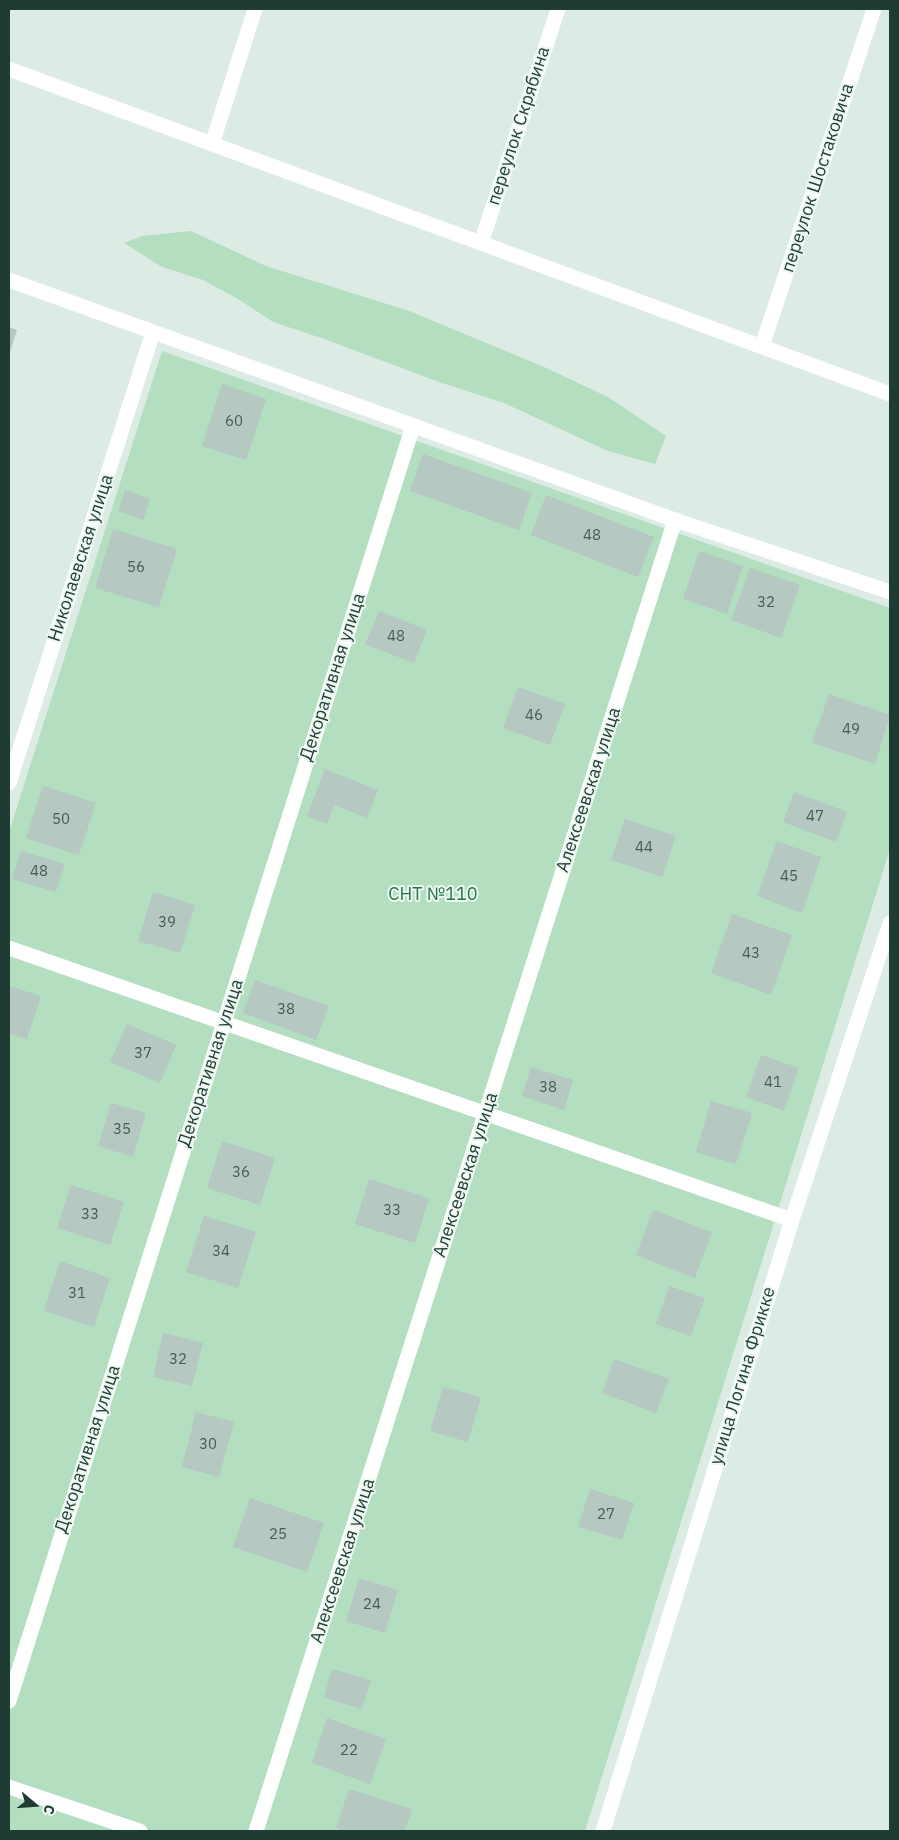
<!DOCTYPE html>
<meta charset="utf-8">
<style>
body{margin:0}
#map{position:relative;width:899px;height:1840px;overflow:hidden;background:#ddebe5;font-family:"IBM Plex Sans",sans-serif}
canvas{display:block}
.frame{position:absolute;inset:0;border:10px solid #1e3b34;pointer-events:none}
.north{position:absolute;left:10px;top:1780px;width:50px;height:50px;-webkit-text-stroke:4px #eef7f2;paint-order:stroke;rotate:108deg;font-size:14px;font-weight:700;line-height:20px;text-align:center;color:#1e3b34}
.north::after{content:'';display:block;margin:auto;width:18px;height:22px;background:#1e3b34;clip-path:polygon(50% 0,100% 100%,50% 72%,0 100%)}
</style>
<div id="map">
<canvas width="899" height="1840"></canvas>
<div class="frame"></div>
<div class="north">С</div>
</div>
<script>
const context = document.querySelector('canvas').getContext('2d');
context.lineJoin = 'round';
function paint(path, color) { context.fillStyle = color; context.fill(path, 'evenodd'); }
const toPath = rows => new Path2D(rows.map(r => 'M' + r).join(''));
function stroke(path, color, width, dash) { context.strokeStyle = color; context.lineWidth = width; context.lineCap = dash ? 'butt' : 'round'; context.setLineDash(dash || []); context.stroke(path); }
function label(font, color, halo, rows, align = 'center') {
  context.font = font + ' "IBM Plex Sans",sans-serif'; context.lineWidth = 4; context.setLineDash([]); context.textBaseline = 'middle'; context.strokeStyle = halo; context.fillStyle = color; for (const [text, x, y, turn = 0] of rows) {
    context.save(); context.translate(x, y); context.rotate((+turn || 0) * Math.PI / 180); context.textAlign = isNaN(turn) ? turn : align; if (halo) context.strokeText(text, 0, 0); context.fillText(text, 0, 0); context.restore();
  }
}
const green = toPath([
 [191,231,266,266,409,311,542,366,608,397,666,436,655,464,608,451,504,403,442,383,324,339,273,322,238,299,203,280,162,267,124,243,142,236],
 [162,351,890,608,890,849,585,1831,9,1831,9,832]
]);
const building = toPath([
 [9,327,17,330,9,355],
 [222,384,266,399,246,460,202,446],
 [423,454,532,493,519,530,410,491],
 [125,490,150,499,143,520,118,511],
 [546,495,654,537,638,577,531,535],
 [113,529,177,549,159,607,95,588],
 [699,551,743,566,727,614,683,599],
 [750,568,800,585,781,638,731,620],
 [379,611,427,630,414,663,365,644],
 [518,687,565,704,550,745,503,728],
 [829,694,890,715,875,764,812,743],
 [325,769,378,790,367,818,334,805,327,824,307,816],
 [43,786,96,803,79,855,26,838],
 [794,792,847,812,836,842,783,822],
 [625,819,676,836,662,877,611,860],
 [777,841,821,857,802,913,757,896],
 [21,851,65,864,56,892,12,879],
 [153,892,195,905,180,953,138,941],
 [732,914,792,935,771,995,711,973],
 [255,980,329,1006,316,1040,243,1013],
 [9,986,41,996,27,1039,9,1034],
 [127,1024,176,1045,160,1083,110,1062],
 [761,1055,799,1068,784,1111,746,1097],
 [531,1067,573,1080,564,1110,522,1096],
 [711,1101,752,1113,736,1164,696,1152],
 [111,1103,146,1113,133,1157,98,1146],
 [222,1141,275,1158,260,1205,207,1188],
 [369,1179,429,1198,415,1243,355,1224],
 [71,1185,124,1202,110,1245,57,1228],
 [653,1210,712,1232,695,1278,636,1255],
 [204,1216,256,1232,238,1288,186,1272],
 [60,1261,110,1278,94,1327,44,1311],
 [669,1286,705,1298,691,1336,656,1324],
 [163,1333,203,1343,192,1386,153,1377],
 [614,1359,669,1379,656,1413,602,1393],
 [443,1387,481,1397,468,1442,430,1431],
 [196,1412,234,1422,219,1477,182,1467],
 [590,1489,634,1503,622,1540,578,1527],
 [250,1498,324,1523,307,1572,233,1547],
 [359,1578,398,1590,385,1633,346,1621],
 [332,1669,371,1680,362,1709,324,1698],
 [327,1718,386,1739,370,1784,312,1763],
 [349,1789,412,1809,405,1831,346,1831,336,1828]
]);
const lane = toPath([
 [9,280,675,520,890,592],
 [9,948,792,1220]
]);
const street = toPath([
 [9,69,890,394],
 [212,144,255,9],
 [481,243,558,9],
 [762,346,874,9],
 [9,783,153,332],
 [9,1701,413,426],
 [9,1787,140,1831],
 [256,1831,675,520],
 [603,1831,792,1220,890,923]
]);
const numberNames = [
 ["60",234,422],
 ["48",592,536],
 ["56",136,568],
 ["32",766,603],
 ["48",396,637],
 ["46",534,716],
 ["49",851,730],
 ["47",815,817],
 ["50",61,820],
 ["44",644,848],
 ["48",39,872],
 ["45",789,877],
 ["39",167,923],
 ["43",751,954],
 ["38",286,1010],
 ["37",143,1054],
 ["41",773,1083],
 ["38",548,1088],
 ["35",122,1130],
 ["36",241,1173],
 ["33",392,1211],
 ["33",90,1215],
 ["34",221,1252],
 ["31",77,1294],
 ["32",178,1360],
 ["30",208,1445],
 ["27",606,1515],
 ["25",278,1535],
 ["24",372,1605],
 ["22",349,1751]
];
const streetNames = [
 ["переулок Скрябина",519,126,-72],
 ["переулок Шостаковича",818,178,-72],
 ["Николаевская улица",81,558,-72],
 ["Декоративная улица",333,677,-72],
 ["Алексеевская улица",589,790,-72],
 ["Декоративная улица",211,1063,-72],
 ["Алексеевская улица",466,1175,-72],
 ["улица Логина Фрикке",743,1376,-73],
 ["Декоративная улица",88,1449,-72],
 ["Алексеевская улица",343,1561,-72]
];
const parkNames = [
 ["СНТ №110",433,895]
];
paint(green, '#b3debf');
paint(building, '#b5c8c1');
stroke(lane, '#fff', 15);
stroke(street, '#fff', 15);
label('15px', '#445e57', null, numberNames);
label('18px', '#1e3b34', '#eef7f2', streetNames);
label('18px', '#247544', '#eef7f2', parkNames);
</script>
